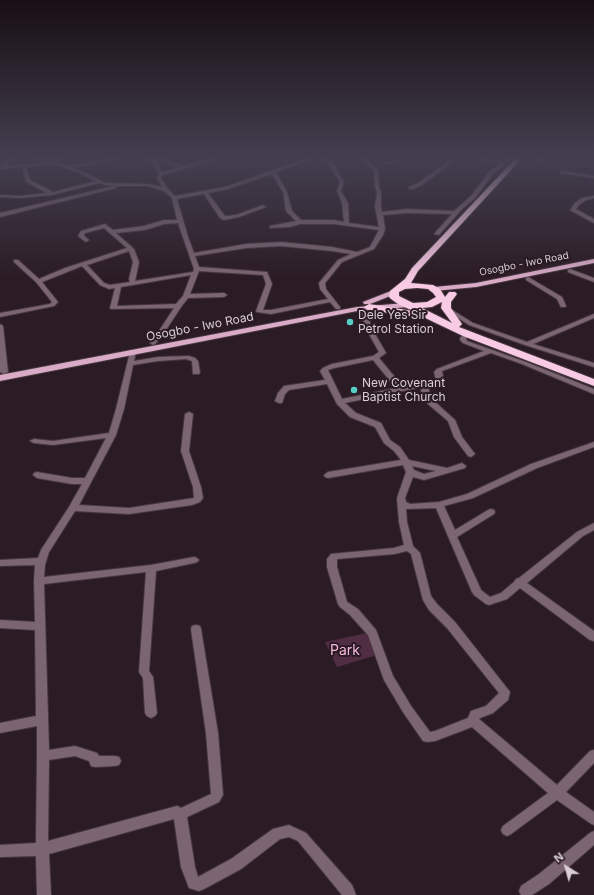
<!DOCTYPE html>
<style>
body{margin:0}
#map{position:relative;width:594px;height:895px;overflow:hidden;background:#2b1b24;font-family:Inter,sans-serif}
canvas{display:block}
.north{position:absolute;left:546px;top:847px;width:40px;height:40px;-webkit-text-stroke:3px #2b1b24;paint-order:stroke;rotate:323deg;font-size:11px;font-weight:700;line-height:16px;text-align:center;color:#daced4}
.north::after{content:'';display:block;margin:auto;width:14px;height:18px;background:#daced4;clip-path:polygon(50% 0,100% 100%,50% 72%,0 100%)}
</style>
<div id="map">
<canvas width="594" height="895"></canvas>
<div class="north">N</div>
</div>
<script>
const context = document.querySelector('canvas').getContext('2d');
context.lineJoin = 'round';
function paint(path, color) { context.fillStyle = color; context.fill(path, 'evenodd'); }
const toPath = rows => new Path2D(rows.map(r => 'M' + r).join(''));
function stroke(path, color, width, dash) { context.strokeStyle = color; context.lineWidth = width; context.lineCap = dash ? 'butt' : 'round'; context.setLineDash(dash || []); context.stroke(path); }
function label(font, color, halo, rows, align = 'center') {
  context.font = font + ' Inter,sans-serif'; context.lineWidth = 4; context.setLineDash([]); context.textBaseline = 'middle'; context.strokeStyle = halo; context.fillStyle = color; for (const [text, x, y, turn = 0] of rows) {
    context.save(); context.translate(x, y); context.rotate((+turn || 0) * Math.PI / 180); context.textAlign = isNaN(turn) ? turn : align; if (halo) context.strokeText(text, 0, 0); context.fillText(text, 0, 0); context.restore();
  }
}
const green = toPath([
 [367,633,377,655,337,667,325,642]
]);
const street = toPath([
 [13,157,17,157,5,166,46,162,31,158,31,157,37,157,48,160,63,157,69,157,69,158,53,162,68,166,116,157,123,157,121,158,74,168,106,183,148,184,162,187,157,178,159,174,153,164,147,158,147,157,160,157,183,166,217,157,223,157,223,158,163,175,161,178,168,189,175,196,225,187,311,157,316,157,316,158,276,172,287,192,292,211,301,220,334,220,344,222,342,203,337,191,340,182,327,162,322,157,326,157,331,160,344,182,341,191,348,203,349,223,379,227,375,207,377,192,375,187,374,170,359,157,363,157,378,170,379,187,381,192,381,207,382,212,407,209,454,211,471,196,490,171,500,164,472,158,472,157,479,157,503,162,510,157,514,157,494,173,475,198,462,209,439,235,434,234,452,214,407,213,383,215,385,229,383,235,374,249,342,262,325,283,326,289,340,307,340,309,336,309,330,302,271,314,257,312,256,311,266,284,263,275,199,271,190,294,224,293,227,295,224,297,188,298,181,307,162,336,155,344,153,345,150,343,157,334,174,308,111,309,110,308,115,288,109,289,100,285,82,266,42,282,58,302,54,306,0,317,0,313,50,304,52,302,36,282,14,262,14,260,18,260,39,279,65,268,127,248,104,228,85,233,84,236,89,240,86,242,78,236,81,231,105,224,113,230,144,226,164,220,177,220,172,198,164,191,148,186,114,186,116,187,116,188,0,217,0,213,114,186,105,185,100,183,52,195,19,198,0,197,0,195,19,196,47,193,26,182,22,167,0,169,0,166,13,157],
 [152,158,156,158,178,168,162,172,157,162,152,158],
 [53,164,75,171,96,181,53,192,30,180,26,167,53,164],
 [272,174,283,192,286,211,296,221,270,226,270,228,290,227,300,224,334,224,379,230,370,247,357,252,332,247,281,242,246,244,194,253,188,237,177,199,204,194,220,218,224,220,239,217,266,207,263,205,236,215,225,216,208,193,228,189,272,174],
 [178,223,194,269,193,272,135,281,139,262,134,249,116,233,145,230,164,224,178,223],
 [281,246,332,251,351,254,338,260,319,283,320,289,328,299,271,310,263,310,272,284,267,272,199,267,195,256,246,248,281,246],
 [129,251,133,262,129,279,130,282,110,285,104,283,87,265,129,251],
 [191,275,183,296,176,304,117,306,121,287,191,275],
 [400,157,404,157,397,163,385,164,383,163,394,161,400,157],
 [455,157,459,157,422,185,413,189,409,189,409,187,418,183,455,157],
 [543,157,547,157,541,162,537,162,537,160,543,157],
 [562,171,594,176,594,178,560,173,560,172,562,171],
 [594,196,594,198,586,200,579,205,576,209,594,219,594,223,570,210,575,203,582,198,594,196],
 [570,269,594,278,594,282,568,272,568,270,570,269],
 [528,277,562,297,566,306,565,307,561,307,557,299,526,280,526,278,528,277],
 [446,306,473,323,527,342,594,314,594,318,533,344,594,363,594,367,525,345,469,325,444,309,443,308,446,306],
 [357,307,368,315,371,327,386,353,379,358,403,387,436,380,434,372,437,369,484,351,463,343,460,340,460,338,467,332,470,334,466,339,467,341,526,362,594,389,594,394,522,364,491,353,442,371,444,381,429,388,429,391,434,401,455,420,462,437,475,454,471,457,468,456,454,437,448,421,428,404,421,391,422,387,345,403,356,413,381,423,390,440,400,447,409,460,447,468,462,463,466,466,465,468,424,480,413,477,405,498,406,502,410,504,439,502,467,494,531,464,594,442,594,447,537,468,473,498,444,506,455,530,488,510,491,509,494,510,495,512,494,514,457,537,481,590,490,597,501,593,514,582,516,579,519,578,577,532,594,523,594,530,583,536,527,583,594,631,594,641,590,640,520,588,507,599,489,605,486,604,474,595,472,592,436,508,406,509,407,522,413,546,420,553,431,596,437,604,455,622,510,692,508,700,493,713,480,718,479,719,557,785,590,751,594,750,594,763,566,792,594,812,594,825,590,823,557,800,511,834,507,836,503,834,501,830,503,826,548,793,472,727,435,741,427,742,423,741,403,712,384,680,368,635,350,615,340,607,338,604,327,567,327,559,331,554,394,548,404,545,399,522,397,498,406,472,403,465,328,478,325,477,324,475,328,472,401,460,394,451,384,443,375,427,350,417,337,404,327,384,289,390,285,394,282,403,279,403,275,401,278,393,284,386,325,380,320,371,323,368,332,364,373,356,379,352,365,327,362,316,354,309,357,307],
 [373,360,396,388,342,399,328,370,334,368,373,360],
 [412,466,436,471,424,474,414,470,412,466],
 [407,551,411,554,423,600,429,610,447,628,499,693,486,706,471,711,468,718,435,731,430,732,411,706,393,676,376,630,358,609,347,602,337,567,337,559,394,554,407,551],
 [0,324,3,326,8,372,4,374,0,372,0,324],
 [133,350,136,352,134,361,158,357,189,356,195,358,198,361,200,372,199,374,193,374,192,361,186,359,158,361,133,365,124,409,116,435,79,505,129,508,194,498,193,487,181,451,185,414,189,412,193,414,189,451,201,487,203,498,200,502,192,505,129,514,75,511,49,552,45,565,44,577,151,565,194,557,197,558,199,560,197,562,194,563,156,571,149,671,153,677,157,713,155,716,151,718,147,716,145,713,143,678,139,672,146,572,44,584,49,750,75,746,97,753,99,756,115,756,119,757,121,761,119,765,115,766,95,767,91,766,89,761,75,756,49,760,48,841,177,806,181,808,211,794,206,733,191,629,192,626,196,625,200,626,201,629,218,733,223,795,219,802,187,817,195,867,198,877,231,859,273,829,289,825,306,833,352,885,356,895,342,895,298,841,289,837,280,839,241,869,204,889,199,891,189,888,181,867,174,819,49,854,51,895,37,895,36,856,0,857,0,845,36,843,37,756,37,726,0,733,0,723,36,716,35,630,0,628,0,620,35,622,34,581,35,565,0,566,0,560,38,558,41,550,69,507,82,484,72,484,37,478,33,475,34,473,37,472,72,478,85,478,106,438,53,445,34,443,30,441,34,439,53,441,109,433,116,409,130,352,133,350],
 [594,831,594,845,549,884,532,895,521,895,519,891,521,886,539,874,590,833,594,831]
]);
const primary = toPath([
 [594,259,594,263,476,287,434,291,430,289,434,287,476,283,594,259],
 [391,291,394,291,398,293,370,304,364,304,363,302,391,291],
 [406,303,409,303,409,307,357,311,0,381,0,375,357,307,406,303]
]);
const highway = toPath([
 [517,157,523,157,418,271,411,283,433,285,440,289,445,297,449,292,455,292,457,294,451,302,451,308,462,324,459,327,594,379,594,386,463,336,419,315,415,317,369,310,364,307,369,304,413,311,398,304,391,299,389,297,390,291,405,279,412,268,517,157],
 [417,288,428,289,433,293,436,297,427,302,413,303,399,296,399,292,405,289,417,288],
 [442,302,441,308,452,323,422,308,432,307,442,302]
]);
const markers = [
 [350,322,4,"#56cec3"],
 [354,390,4,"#56cec3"]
];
const farStreetnames = [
 ["Osogbo - Iwo Road",524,264,-11]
];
const poiNames = [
 ["Dele Yes Sir",358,315],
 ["Petrol Station",358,329],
 ["New Covenant",362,383],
 ["Baptist Church",362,397]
];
const streetNames = [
 ["Osogbo - Iwo Road",200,327,-11]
];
const nearParknames = [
 ["Park",345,651]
];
paint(green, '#502d43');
stroke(street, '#473840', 2);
stroke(primary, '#473840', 2);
stroke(highway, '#473840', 2);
paint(street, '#7c6572');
paint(primary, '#daabc6');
paint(highway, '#f8cae4');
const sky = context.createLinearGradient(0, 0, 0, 282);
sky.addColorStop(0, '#180f14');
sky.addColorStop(0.56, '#443f50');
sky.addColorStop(1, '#443f5000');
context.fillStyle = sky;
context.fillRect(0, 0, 594, 282);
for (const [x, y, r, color] of markers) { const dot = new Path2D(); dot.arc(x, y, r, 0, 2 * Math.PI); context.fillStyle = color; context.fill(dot); stroke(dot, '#2b1b24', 1.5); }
label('10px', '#daced4', '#2b1b24', farStreetnames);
label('12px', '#daced4', '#2b1b24', poiNames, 'left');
label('12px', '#daced4', '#2b1b24', streetNames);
label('14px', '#f6b8dc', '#2b1b24', nearParknames);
</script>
